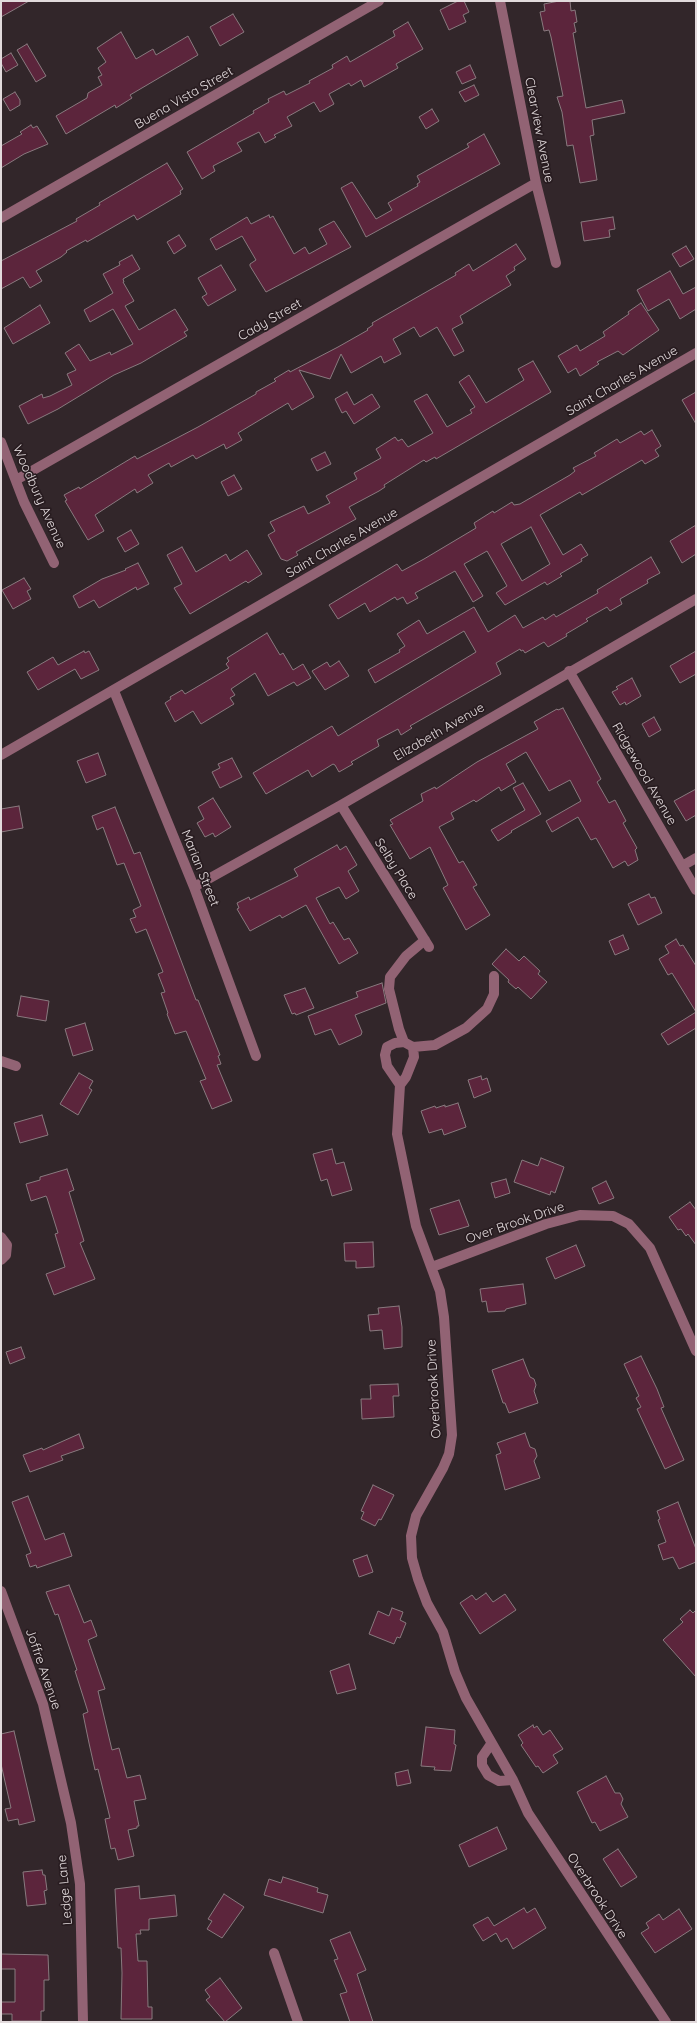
<!DOCTYPE html>
<style>
body{margin:0}
#map{position:relative;width:697px;height:2023px;overflow:hidden;background:#32262a;font-family:Quicksand,sans-serif}
canvas{display:block}
.frame{position:absolute;inset:0;border:2px solid #e2dadc;pointer-events:none}
</style>
<div id="map">
<canvas width="697" height="2023"></canvas>
<div class="frame"></div>
</div>
<script>
const context = document.querySelector('canvas').getContext('2d');
context.lineJoin = 'round';
function paint(path, color) { context.fillStyle = color; context.fill(path, 'evenodd'); }
const toPath = rows => new Path2D(rows.map(r => 'M' + r).join(''));
function stroke(path, color, width, dash) { context.strokeStyle = color; context.lineWidth = width; context.lineCap = dash ? 'butt' : 'round'; context.setLineDash(dash || []); context.stroke(path); }
function label(font, color, halo, rows, align = 'center') {
  context.font = font + ' Quicksand,sans-serif'; context.lineWidth = 3.5; context.setLineDash([]); context.textBaseline = 'middle'; context.strokeStyle = halo; context.fillStyle = color; for (const [text, x, y, turn = 0] of rows) {
    context.save(); context.translate(x, y); context.rotate((+turn || 0) * Math.PI / 180); context.textAlign = isNaN(turn) ? turn : align; if (halo) context.strokeText(text, 0, 0); context.fillText(text, 0, 0); context.restore();
  }
}
const building = toPath([
 [1,1,29,1,1,17,1,1],
 [458,1,464,1,469,12,463,15,466,22,449,30,440,10,458,1],
 [559,1,570,1,571,11,575,10,577,22,574,23,576,32,573,33,586,108,622,100,625,113,592,120,594,135,590,136,597,180,580,183,573,145,567,146,562,112,557,97,563,96,551,37,549,30,544,31,540,12,545,11,544,4,559,1],
 [233,14,244,32,220,46,210,27,233,14],
 [408,22,423,49,396,64,398,68,364,87,361,80,351,86,349,83,329,94,334,104,320,112,314,102,287,117,292,126,274,135,276,137,265,143,259,132,237,143,242,151,213,166,215,171,202,179,187,152,254,113,253,111,269,102,268,99,284,91,286,95,310,83,309,81,333,68,332,65,347,56,350,62,395,36,393,31,408,22],
 [121,32,136,59,153,49,156,55,188,36,198,55,130,95,132,98,116,108,115,105,66,134,56,116,87,98,88,93,102,85,98,77,102,75,98,68,106,62,97,48,121,32],
 [27,44,46,76,36,82,17,50,27,44],
 [11,53,18,65,6,72,1,63,1,59,11,53],
 [470,65,476,78,462,84,456,72,470,65],
 [474,85,479,95,465,102,459,92,474,85],
 [15,92,20,100,20,105,10,111,3,99,15,92],
 [432,109,439,121,426,129,419,117,432,109],
 [31,125,33,128,37,126,48,144,24,154,1,168,1,146,22,134,20,132,31,125],
 [484,134,500,164,366,237,341,188,352,182,376,219,392,210,388,203,418,186,417,184,420,182,417,176,469,147,467,144,484,134],
 [167,163,183,189,180,191,181,194,137,220,134,215,87,242,86,240,66,251,67,252,61,257,36,271,42,281,30,288,23,277,1,289,1,261,77,221,76,219,100,205,99,203,167,163],
 [269,215,270,218,273,216,294,254,305,247,309,254,327,244,319,229,334,221,351,247,266,292,250,266,250,264,256,260,242,236,216,250,210,239,247,217,251,224,269,215],
 [613,217,615,229,609,230,610,237,584,241,581,222,613,217],
 [179,235,186,246,174,254,167,242,179,235],
 [516,244,526,259,514,267,515,270,506,276,511,285,460,316,463,323,452,329,464,351,454,356,437,327,420,337,414,327,393,339,401,354,384,363,381,356,351,373,341,354,330,379,299,370,314,397,292,410,288,403,238,433,242,440,226,449,224,444,196,459,193,455,171,467,169,463,148,475,153,483,137,493,135,489,95,515,104,531,88,540,65,501,67,500,64,495,79,487,80,489,135,456,137,459,198,427,256,394,256,392,276,381,274,379,289,370,290,372,338,347,368,330,367,329,373,325,372,323,456,275,455,273,469,264,473,271,516,244],
 [686,246,694,259,680,267,672,254,686,246],
 [132,255,140,269,123,279,124,282,123,282,134,301,125,306,139,330,175,309,188,330,184,332,187,336,141,363,114,375,58,409,28,424,19,406,42,394,43,398,50,396,72,385,67,374,76,370,65,353,79,344,90,361,110,352,111,355,133,344,113,309,90,322,84,310,113,293,103,274,120,265,119,262,132,255],
 [221,265,236,290,208,306,202,297,207,294,198,278,221,265],
 [670,271,683,294,696,287,696,309,680,319,669,299,648,311,637,290,670,271],
 [641,303,659,330,623,355,618,351,597,362,599,364,580,376,576,368,568,373,558,356,577,345,580,351,605,336,603,332,629,314,628,312,641,303],
 [40,305,50,323,13,344,4,328,40,305],
 [533,361,551,392,436,459,435,457,426,462,424,460,384,485,385,487,379,491,349,507,356,519,296,552,298,555,287,561,281,559,268,535,275,531,270,522,304,506,308,514,330,503,326,496,357,479,354,473,381,458,376,449,395,437,398,441,402,439,408,447,433,433,414,401,427,394,447,427,472,413,470,410,475,407,459,382,469,375,486,403,524,380,518,369,533,361],
 [347,392,354,405,372,394,380,407,354,424,346,411,342,413,335,399,347,392],
 [696,392,696,424,682,400,696,392],
 [652,430,661,446,655,450,659,456,645,464,642,460,582,495,580,492,540,515,563,555,581,544,588,555,581,559,582,561,560,574,562,576,547,585,545,582,505,605,496,593,507,586,487,551,464,564,483,596,473,602,455,571,415,593,418,598,407,604,403,597,397,600,395,597,370,612,365,603,338,619,329,605,397,564,402,571,424,559,476,528,474,523,493,511,494,513,512,502,514,505,520,504,570,475,575,471,573,468,596,456,594,453,617,439,620,443,641,431,644,435,652,430],
 [531,527,550,564,522,581,501,544,531,527],
 [325,452,331,464,317,471,311,459,325,452],
 [234,475,242,489,228,496,221,482,234,475],
 [696,525,696,554,682,563,670,541,696,525],
 [131,530,139,544,125,552,117,538,131,530],
 [182,547,196,572,226,554,230,561,247,550,262,574,248,583,246,581,190,614,174,588,182,584,167,555,182,547],
 [651,557,660,573,647,580,648,583,620,599,622,604,610,611,607,607,586,619,588,621,566,634,567,636,548,647,544,642,525,653,523,650,521,651,520,649,496,663,501,674,410,726,412,728,401,735,398,729,377,740,379,746,351,762,353,764,339,772,335,765,333,764,312,777,308,770,266,794,253,773,332,726,338,736,476,652,464,631,375,683,368,670,400,652,399,650,405,646,397,634,419,620,427,634,474,607,488,632,515,615,523,628,543,617,545,620,554,614,556,617,598,593,597,590,651,557],
 [138,563,149,584,137,590,136,587,99,608,94,600,79,608,73,596,102,579,126,570,125,569,138,563],
 [24,578,31,589,27,591,31,599,13,609,2,590,24,578],
 [267,633,280,655,283,653,293,670,303,664,311,678,297,686,294,682,268,696,255,673,231,689,235,695,230,698,234,704,201,724,193,711,175,722,165,703,171,699,170,697,182,690,185,694,229,668,226,664,229,661,227,658,267,633],
 [84,651,85,653,89,651,99,670,81,679,75,669,38,690,27,672,53,657,58,665,84,651],
 [696,651,696,674,680,683,670,666,696,651],
 [339,661,349,676,325,690,312,671,327,662,330,667,339,661],
 [632,678,641,696,626,705,625,702,620,705,612,692,618,689,616,687,632,678],
 [563,708,601,779,597,782,609,803,615,800,626,821,623,823,637,848,635,850,638,860,628,866,625,861,613,868,596,838,591,840,578,817,552,832,546,821,581,801,570,780,549,791,526,752,506,764,516,782,501,791,499,787,476,802,474,800,451,813,454,819,439,827,459,863,463,861,477,885,473,887,490,915,466,930,443,888,448,885,430,847,410,859,390,825,393,824,390,820,423,801,421,794,435,787,436,789,477,762,538,729,534,722,557,709,558,710,563,708],
 [654,717,661,730,649,737,642,724,654,717],
 [98,753,106,775,86,783,77,761,98,753],
 [232,758,242,777,220,788,212,772,220,768,218,764,232,758],
 [523,783,541,814,511,831,512,832,498,841,491,830,525,810,513,788,523,783],
 [696,789,696,815,686,821,674,801,696,789],
 [213,798,231,827,215,837,213,833,205,837,197,823,204,819,198,807,213,798],
 [19,806,23,828,1,832,1,809,19,806],
 [115,807,134,854,140,852,196,1000,198,1000,220,1055,218,1056,221,1064,217,1065,232,1101,212,1109,200,1081,206,1079,186,1031,175,1034,167,1014,168,1013,161,993,165,992,158,974,163,972,146,929,136,933,130,919,136,917,133,910,141,906,124,863,117,865,103,827,97,830,92,816,115,807],
 [337,845,340,850,346,846,357,865,348,871,359,891,346,899,339,887,316,898,330,924,333,922,344,940,349,938,358,953,339,964,306,905,282,918,280,915,250,931,237,909,239,908,237,903,249,897,250,900,298,876,294,869,337,845],
 [649,894,651,898,655,897,662,913,638,925,628,904,649,894],
 [623,935,629,949,615,955,609,941,623,935],
 [676,939,680,946,683,945,696,966,696,1028,668,1045,661,1034,696,1012,672,973,668,975,659,959,669,953,665,946,676,939],
 [506,949,519,961,524,956,540,971,538,974,547,982,531,999,518,987,516,989,508,982,509,980,492,964,506,949],
 [382,983,386,1003,355,1015,362,1032,361,1035,339,1045,331,1029,315,1035,308,1016,358,997,356,992,382,983],
 [305,988,314,1008,296,1015,295,1013,292,1014,284,995,305,988],
 [21,996,49,1001,46,1021,17,1016,21,996],
 [85,1023,93,1050,73,1056,65,1029,85,1023],
 [79,1073,93,1081,89,1088,92,1090,78,1115,60,1104,79,1073],
 [481,1076,482,1080,487,1078,491,1091,474,1098,468,1080,481,1076],
 [458,1103,466,1127,444,1135,442,1129,429,1133,421,1111,435,1106,436,1108,445,1105,445,1107,458,1103],
 [42,1115,48,1135,20,1143,14,1123,42,1115],
 [332,1149,336,1164,344,1162,352,1190,332,1196,327,1179,321,1181,313,1154,332,1149],
 [541,1158,564,1167,555,1193,551,1191,550,1195,514,1182,522,1160,538,1166,541,1158],
 [67,1169,74,1190,69,1192,84,1241,80,1243,95,1279,54,1295,46,1274,65,1267,55,1234,58,1233,47,1198,46,1196,31,1201,26,1184,40,1180,40,1177,67,1169],
 [506,1179,510,1193,495,1198,491,1183,506,1179],
 [606,1181,614,1198,599,1204,592,1188,606,1181],
 [459,1200,469,1226,439,1235,430,1209,459,1200],
 [690,1202,696,1210,696,1245,688,1234,686,1236,681,1229,678,1230,669,1217,690,1202],
 [373,1242,374,1267,356,1268,356,1261,345,1261,344,1243,373,1242],
 [576,1245,585,1266,555,1279,546,1258,576,1245],
 [523,1284,526,1304,506,1309,505,1311,488,1312,486,1301,482,1302,480,1289,523,1284],
 [399,1306,402,1327,402,1347,384,1349,382,1330,370,1331,368,1315,379,1314,378,1308,399,1306],
 [21,1347,25,1358,10,1364,6,1352,21,1347],
 [641,1356,657,1389,664,1407,661,1408,684,1460,665,1469,637,1409,641,1407,636,1398,639,1396,624,1364,641,1356],
 [523,1359,530,1377,534,1379,536,1385,534,1391,538,1403,509,1413,505,1403,503,1403,492,1370,523,1359],
 [398,1384,399,1396,393,1396,394,1417,362,1419,361,1399,371,1399,370,1385,398,1384],
 [525,1433,530,1447,535,1449,537,1456,534,1461,540,1478,505,1490,496,1455,501,1453,497,1443,525,1433],
 [79,1434,84,1448,61,1456,63,1460,30,1472,23,1455,42,1448,43,1450,79,1434],
 [373,1485,394,1495,381,1520,379,1519,375,1526,361,1519,364,1512,361,1511,373,1485],
 [28,1496,45,1540,64,1533,72,1556,37,1568,36,1565,30,1567,26,1555,31,1553,12,1502,28,1496],
 [678,1502,696,1549,696,1562,679,1569,673,1557,663,1560,658,1545,666,1542,658,1520,660,1519,657,1511,678,1502],
 [367,1555,373,1572,359,1577,353,1560,367,1555],
 [69,1585,84,1623,91,1620,97,1636,88,1640,105,1689,98,1691,112,1750,119,1748,127,1778,140,1775,146,1799,134,1801,139,1826,137,1826,137,1828,128,1830,134,1856,118,1860,115,1848,111,1849,105,1819,110,1818,98,1769,95,1770,89,1743,83,1714,88,1712,75,1671,77,1670,58,1614,55,1615,46,1592,69,1585],
 [486,1593,493,1602,505,1594,516,1610,480,1634,460,1603,472,1595,476,1600,486,1593],
 [392,1608,403,1612,400,1620,406,1623,400,1638,397,1637,394,1644,369,1634,378,1611,389,1616,392,1608],
 [690,1610,693,1613,696,1610,696,1677,663,1640,683,1622,680,1619,690,1610],
 [349,1664,356,1689,337,1694,330,1671,349,1664],
 [533,1725,534,1728,537,1726,543,1735,550,1730,563,1749,553,1755,558,1763,543,1773,538,1766,536,1767,521,1745,523,1743,518,1735,533,1725],
 [426,1727,455,1730,454,1744,456,1745,451,1771,434,1770,435,1767,421,1766,426,1727],
 [14,1731,35,1821,19,1825,18,1819,8,1821,5,1809,11,1808,1,1764,1,1734,14,1731],
 [408,1770,411,1783,397,1786,395,1773,408,1770],
 [606,1776,615,1793,620,1793,623,1799,621,1804,628,1817,600,1831,595,1822,592,1823,577,1792,606,1776],
 [497,1827,507,1849,469,1867,459,1845,497,1827],
 [618,1849,637,1877,621,1887,603,1859,618,1849],
 [42,1870,43,1875,45,1875,47,1890,44,1891,46,1904,27,1906,23,1872,42,1870],
 [283,1877,318,1888,317,1892,328,1895,323,1913,264,1895,269,1879,281,1883,283,1877],
 [139,1886,140,1899,175,1895,177,1916,149,1919,149,1930,140,1930,141,1934,136,1934,138,1961,147,1961,148,2007,152,2007,152,2019,121,2019,122,1973,121,1948,118,1948,115,1889,139,1886],
 [224,1894,244,1907,222,1938,207,1929,212,1921,208,1919,224,1894],
 [524,1908,527,1913,535,1908,546,1928,513,1949,507,1938,501,1942,496,1933,483,1941,473,1925,488,1917,494,1926,524,1908],
 [679,1909,692,1929,655,1953,641,1933,649,1928,646,1923,659,1914,663,1920,679,1909],
 [350,1932,366,1970,357,1974,373,2022,350,2022,340,1994,347,1992,334,1960,338,1959,330,1940,350,1932],
 [1,1954,48,1955,49,1980,44,1980,44,2011,41,2011,41,2021,12,2021,12,2014,1,2014,1,2002,15,2002,15,1969,1,1969,1,1954],
 [220,1978,242,2008,225,2022,206,2000,210,1997,205,1990,220,1978]
]);
const minor = toPath([
 [500,1,536,183,556,263],
 [1,218,379,1],
 [1,442,24,502,54,563],
 [16,480,536,183],
 [569,671,696,890],
 [114,691,194,887,256,1056],
 [1,755,696,353],
 [341,805,429,947],
 [682,866,696,858],
 [194,887,341,805,696,599],
 [404,1042,399,1029,389,989,390,977,406,956,425,940],
 [404,1042,413,1047,414,1057,406,1077,400,1085,387,1066,385,1055,387,1047,395,1043,404,1042],
 [413,1047,435,1045,466,1028,487,1009,494,994,494,976],
 [1,1061,16,1066],
 [400,1085,397,1134,416,1226,440,1291,444,1317,452,1435,449,1454,443,1468,416,1516,411,1536,412,1558,418,1579,427,1603,443,1632,455,1672,466,1698,513,1780,528,1813,666,2022],
 [1,1237,7,1245,6,1255,1,1260],
 [432,1267,546,1224,580,1215,613,1216,629,1224,650,1248,696,1351],
 [1,1591,43,1704,71,1823,80,1884,83,2022],
 [491,1744,482,1757,482,1765,488,1775,499,1781,513,1780],
 [274,1953,298,2022]
]);
const streetNames = [
 ["Buena Vista Street",184,98,-30],
 ["Clearview Avenue",539,130,79],
 ["Cady Street",270,320,-30],
 ["Saint Charles Avenue",622,381,-30],
 ["Woodbury Avenue",39,497,66],
 ["Saint Charles Avenue",342,543,-30],
 ["Elizabeth Avenue",439,732,-30],
 ["Ridgewood Avenue",644,774,60],
 ["Marian Street",200,868,68],
 ["Selby Place",396,869,58],
 ["Over Brook Drive",515,1223,-19],
 ["Overbrook Drive",434,1389,-93],
 ["Joffre Avenue",43,1669,71],
 ["Ledge Lane",65,1890,-95],
 ["Overbrook Drive",597,1896,57]
];
paint(building, '#5c253c');
stroke(building, '#897a7f', 1);
stroke(minor, '#926374', 10);
label('13px', '#e2dadc', '#281c20', streetNames);
</script>
